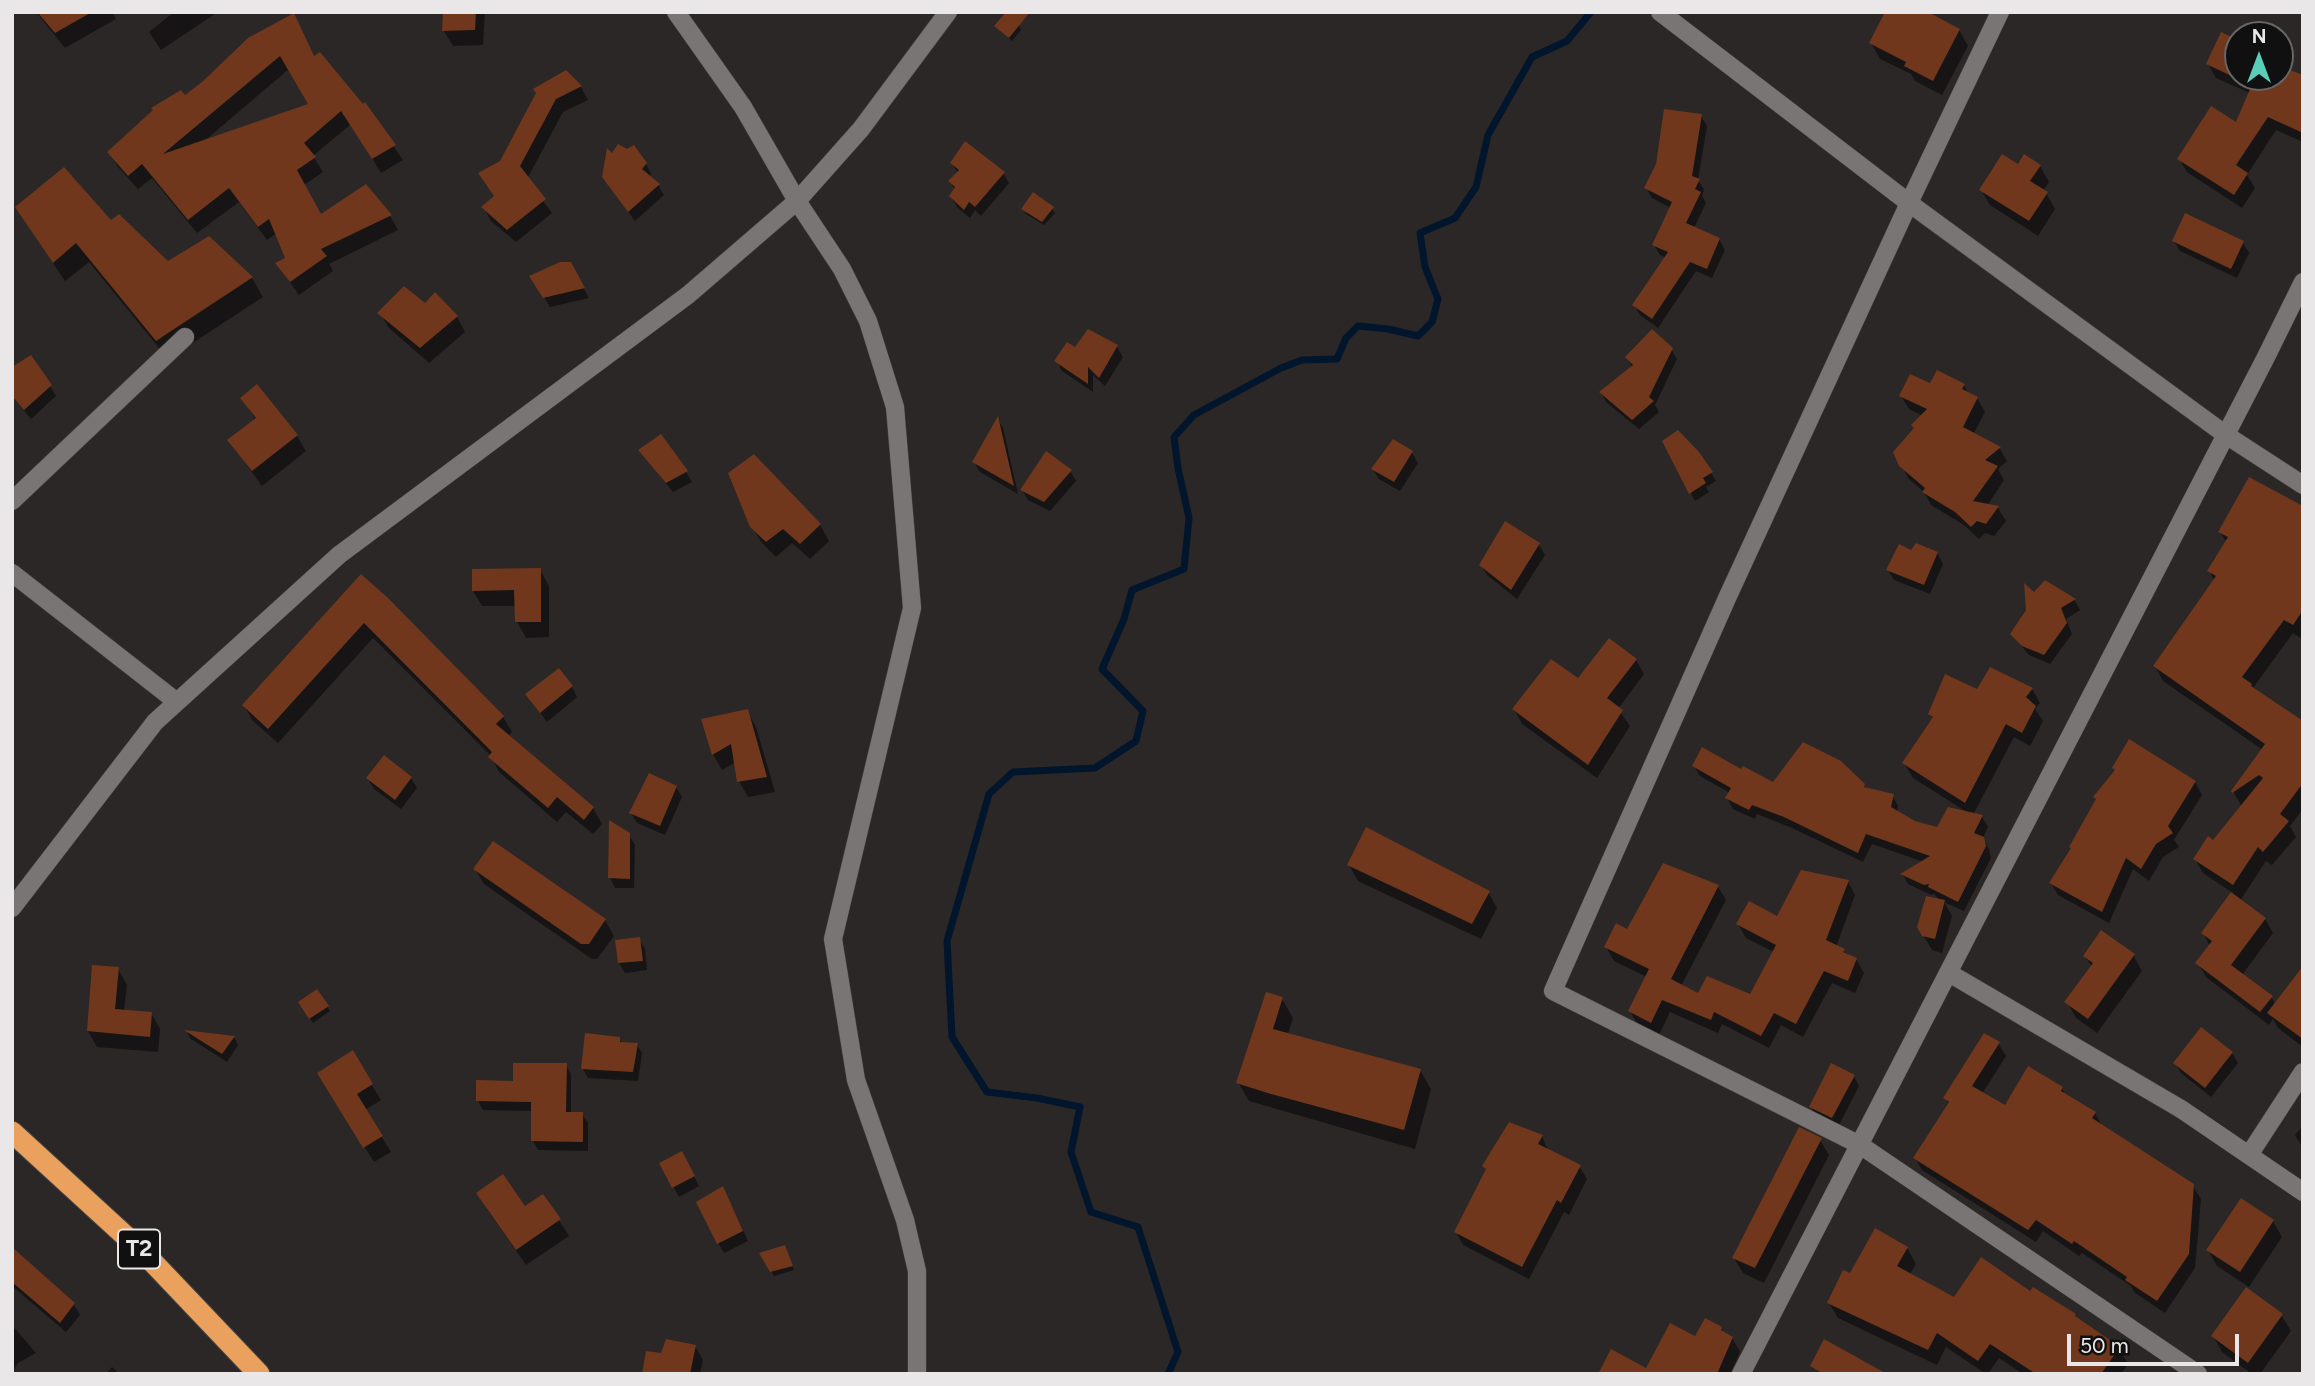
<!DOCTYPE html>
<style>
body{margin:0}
#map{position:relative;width:2315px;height:1386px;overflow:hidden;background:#2a2726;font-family:Figtree,sans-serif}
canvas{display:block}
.frame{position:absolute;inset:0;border:14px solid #e9e7e7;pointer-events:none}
.north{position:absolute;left:2224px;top:21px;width:70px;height:70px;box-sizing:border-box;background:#111010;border:2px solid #676666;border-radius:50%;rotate:0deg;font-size:19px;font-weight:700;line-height:28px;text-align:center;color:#e9e7e7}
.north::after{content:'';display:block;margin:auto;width:24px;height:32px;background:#5bcebb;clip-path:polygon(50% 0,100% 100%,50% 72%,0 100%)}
.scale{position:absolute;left:2067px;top:1334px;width:172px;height:32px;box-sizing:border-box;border:4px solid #e9e7e7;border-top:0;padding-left:9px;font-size:21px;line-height:24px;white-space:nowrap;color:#e9e7e7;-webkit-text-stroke:5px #111010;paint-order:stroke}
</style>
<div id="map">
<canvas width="2315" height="1386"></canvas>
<div class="frame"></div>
<div class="north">N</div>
<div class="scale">50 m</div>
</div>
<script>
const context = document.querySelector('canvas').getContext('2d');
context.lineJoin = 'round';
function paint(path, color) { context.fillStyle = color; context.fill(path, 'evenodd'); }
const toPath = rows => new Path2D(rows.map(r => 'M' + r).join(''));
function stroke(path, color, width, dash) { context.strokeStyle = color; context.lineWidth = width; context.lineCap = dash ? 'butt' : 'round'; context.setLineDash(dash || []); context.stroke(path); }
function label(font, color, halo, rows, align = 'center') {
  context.font = font + ' Figtree,sans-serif'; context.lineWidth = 5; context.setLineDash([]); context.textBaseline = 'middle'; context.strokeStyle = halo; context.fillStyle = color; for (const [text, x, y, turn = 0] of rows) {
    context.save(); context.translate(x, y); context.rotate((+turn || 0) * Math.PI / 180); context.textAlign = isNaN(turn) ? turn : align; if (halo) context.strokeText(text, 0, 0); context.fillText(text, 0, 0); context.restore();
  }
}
const shadow = toPath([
 [36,12,112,12,116,19,65,48],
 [174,12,218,12,161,50,149,32],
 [445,12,485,12,483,45,453,46,444,31],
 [1019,26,1021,30,1012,41,997,27],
 [1959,30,1968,46,1942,95,1915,81,1911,74,1880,59,1871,43],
 [249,39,314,58,362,107,365,105,403,160,381,173,351,124,313,156,323,172,304,185,321,217,390,216,398,230,329,264,333,271,299,295,277,264,287,259,277,233,267,240,239,202,197,233,152,178,138,189,118,167,109,152,204,84],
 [289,69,310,105,202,143],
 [2238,42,2238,77,2280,77,2280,68,2301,77,2303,74,2303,142,2276,130,2247,175,2255,188,2242,208,2187,172,2179,159,2236,124,2250,93,2216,78,2208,64],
 [566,72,581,87,588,100,563,112,527,179,552,213,516,242,491,221,484,208,495,197,501,162],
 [1701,116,1707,126,1698,180,1704,190,1702,196,1706,203,1694,228,1719,239,1725,250,1712,278,1696,271,1658,328,1640,315,1634,305,1666,258,1660,255,1654,245,1671,208,1652,198,1646,188],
 [646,164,651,174,649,177,658,185,664,195,635,221,610,187],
 [952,164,1003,173,1009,183,981,216,975,210,970,218,957,207,951,196,955,190,950,182,958,173],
 [2040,166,2049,182,2043,191,2046,193,2055,209,2038,236,1990,205,1981,190,2018,167],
 [1023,209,1052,209,1055,213,1044,225,1026,214],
 [110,222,168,263,209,238,252,278,263,297,168,359,89,262,65,281,29,227],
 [2174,241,2243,243,2249,253,2237,278,2180,251],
 [570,264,589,298,550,307,537,286],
 [426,305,457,317,465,332,429,363,389,328,380,313],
 [1117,347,1123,357,1105,386,1093,375,1093,392,1062,371,1057,361],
 [1671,349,1677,359,1655,405,1659,412,1639,429,1606,402,1601,392,1633,368,1627,358],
 [12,369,50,386,56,396,31,419,12,396],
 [1964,385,1969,395,1977,398,1985,412,1973,435,2000,449,2007,461,1998,469,2004,480,1987,506,1998,508,2006,521,1994,536,1985,533,1979,539,1964,525,1931,505,1924,492,1909,479,1901,465,1923,416,1909,409,1901,396,1930,386],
 [242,398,297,436,306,451,262,486,229,440,256,420],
 [998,420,1003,428,1018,494,980,472,974,462],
 [1664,441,1698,453,1716,481,1706,487,1709,492,1695,501],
 [640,451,686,472,692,482,673,492],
 [1412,453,1418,463,1400,491,1379,479,1373,469],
 [754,457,820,525,829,541,810,559,792,543,776,557,761,542,752,526],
 [1070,471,1076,481,1050,511,1028,500,1022,490],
 [2303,509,2303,637,2302,639,2293,633,2253,688,2303,723,2303,809,2290,826,2296,837,2272,865,2266,861,2240,901,2265,919,2273,933,2242,975,2271,997,2276,1005,2303,969,2303,1047,2278,1028,2273,1019,2269,1025,2206,977,2198,963,2210,946,2203,933,2233,893,2203,873,2195,859,2213,842,2242,807,2233,791,2263,750,2163,681,2155,666,2215,581,2209,571,2227,543,2220,532],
 [1506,523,1539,545,1545,555,1517,599,1487,575,1481,565],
 [1912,552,1937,553,1943,564,1930,594,1894,580,1888,570],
 [540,570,549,586,549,637,526,638,517,622,516,606,482,606,473,591],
 [362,577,503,717,512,732,508,736,593,808,602,824,593,834,566,812,557,822,499,772,491,756,373,638,278,743,253,721,244,705],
 [2045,583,2075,601,2080,610,2066,619,2072,634,2050,664,2029,655,2012,634,2035,595],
 [1636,660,1644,674,1618,709,1630,726,1597,778,1522,724,1514,709,1579,681],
 [572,687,577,697,547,722,527,695],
 [2032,689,2040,703,2035,709,2043,721,2030,746,2014,737,1974,813,1982,817,1988,827,1983,838,1989,849,1991,858,1964,911,1944,902,1952,916,1942,953,1932,950,1923,935,1939,899,1934,894,1931,895,1908,884,1903,875,1924,862,1872,844,1863,862,1792,828,1757,814,1755,819,1733,809,1727,798,1730,793,1700,776,1694,766,1742,771,1773,784,1864,785,1866,789,1892,795,1898,806,1897,813,1915,822,1938,829,1967,812,1913,778,1904,763,1933,719,1930,714,1978,691],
 [747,711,756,727,775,792,748,797,739,781,736,762,722,770,713,754,703,720],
 [411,778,417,788,401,809,374,789,368,779],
 [2195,782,2202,795,2174,840,2179,847,2163,857,2149,881,2133,869,2109,923,2058,895,2051,883,2072,849,2097,801,2095,797],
 [676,787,682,797,665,835,637,823,631,813],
 [629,835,635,845,634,888,615,888,610,878],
 [1349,865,1488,892,1497,908,1481,939,1358,881],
 [475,869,605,920,614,936,597,959,592,959,484,884],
 [1848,882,1855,895,1836,947,1856,959,1864,973,1855,993,1832,983,1803,1037,1781,1025,1769,1048,1722,1024,1718,1033,1670,1012,1659,1035,1638,1025,1630,1011,1647,977,1614,961,1606,947,1628,931,1718,887,1726,900,1681,986,1698,996,1751,997,1774,952,1746,938,1738,924,1778,919],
 [639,939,645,949,647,970,625,973,619,963],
 [2133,955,2142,971,2097,1033,2076,1018,2067,1002,2092,967,2085,956],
 [118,969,127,985,124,1011,151,1013,160,1029,158,1052,97,1047,88,1031],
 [317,991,330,1011,313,1023,300,1003],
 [1282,999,1293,1018,1288,1034,1420,1070,1431,1089,1415,1149,1249,1101,1238,1082],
 [187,1032,234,1037,238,1045,227,1062,191,1039],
 [619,1038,622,1044,637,1045,642,1053,638,1081,588,1078,583,1069],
 [1998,1043,2006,1056,1982,1094,2005,1108,2062,1088,2066,1096,2095,1113,2102,1126,2193,1186,2201,1199,2195,1268,2165,1313,2135,1293,2131,1286,2082,1253,2079,1256,2043,1231,2036,1242,1922,1170,1915,1158,1949,1105,1945,1098],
 [352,1053,381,1100,365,1110,391,1152,374,1162,328,1089],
 [2232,1053,2238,1063,2211,1097,2181,1073,2175,1063],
 [566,1065,571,1074,571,1114,582,1114,588,1123,588,1151,538,1150,533,1141,533,1111,483,1110,478,1101,515,1082],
 [1854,1076,1859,1086,1838,1127,1817,1117,1811,1107],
 [2303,1126,2303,1148,2295,1135],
 [1542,1136,1548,1151,1579,1166,1587,1179,1569,1215,1564,1212,1529,1279,1463,1245,1456,1232,1487,1171,1484,1166],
 [1820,1140,1829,1155,1764,1283,1743,1273,1734,1258],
 [682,1153,699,1186,679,1197,661,1164],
 [723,1188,748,1241,724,1253,718,1243],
 [543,1196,569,1236,526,1265,487,1209,525,1208],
 [2273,1221,2282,1237,2249,1287,2217,1266,2208,1250],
 [1907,1248,1916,1264,1910,1274,1954,1299,2031,1293,2075,1315,2077,1319,2119,1348,2128,1364,2121,1374,2023,1374,1999,1358,1988,1374,1986,1374,1946,1347,1937,1365,1838,1318,1829,1303,1850,1276],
 [12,1250,74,1305,80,1315,66,1332,12,1286],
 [787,1252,794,1270,774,1276,762,1254],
 [2282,1316,2291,1331,2260,1374,2252,1374,2222,1352,2213,1336],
 [12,1325,36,1353,18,1363,12,1373],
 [1721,1328,1725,1334,1732,1338,1740,1352,1730,1374,1600,1374,1647,1370,1696,1339],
 [695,1346,703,1360,700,1374,642,1374,662,1355],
 [112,1367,120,1374,106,1374]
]);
const stream = toPath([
 [1168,1374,1178,1352,1138,1227,1091,1212,1071,1152,1080,1107,1037,1098,987,1092,952,1037,947,941,989,794,1013,772,1095,768,1136,741,1143,711,1102,669,1124,619,1132,590,1184,569,1189,518,1178,468,1174,437,1194,415,1281,368,1302,360,1337,359,1346,338,1358,326,1388,329,1418,336,1432,322,1438,299,1425,267,1420,233,1455,218,1476,187,1488,135,1532,57,1567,41,1591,12]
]);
const building = toPath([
 [37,12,92,12,55,33],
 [443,12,476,12,475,30,442,31],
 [1006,12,1030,12,1009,38,994,26],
 [1885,12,1928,12,1960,29,1933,81,1904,66,1906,62,1869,43],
 [294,13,314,56,320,52,363,104,365,102,396,145,372,159,341,111,304,143,316,157,297,170,321,214,366,184,392,215,321,249,327,256,290,282,275,263,285,258,269,219,258,227,229,188,188,220,142,164,128,176,107,152,153,110,151,108,181,90,185,95,202,82,248,38],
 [280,56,308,104,163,154],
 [2221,32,2238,40,2238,79,2206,64],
 [2280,66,2303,75,2303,133,2268,117,2236,165,2248,173,2234,195,2177,159,2211,106,2236,122,2255,77,2280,77],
 [566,70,582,86,556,99,520,166,546,199,507,230,481,207,494,196,478,173,500,161,536,93,533,89],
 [1664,109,1702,114,1692,176,1700,179,1695,189,1701,192,1686,223,1720,238,1707,269,1690,262,1652,319,1632,305,1668,252,1652,245,1672,202,1644,188,1656,164],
 [965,141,1005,172,975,207,969,202,964,210,949,196,955,187,948,181,959,170,950,163],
 [618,144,627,149,634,145,647,163,642,169,660,184,628,212,602,177,607,148,612,153],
 [2002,154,2018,164,2024,154,2041,165,2030,181,2048,192,2029,221,1979,190],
 [64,167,111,220,119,214,168,261,209,236,253,277,156,341,76,243,53,263,15,207],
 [1033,192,1054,207,1042,222,1021,209],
 [2185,213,2244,241,2231,269,2172,241],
 [560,262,571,262,585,288,543,298,529,276],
 [404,286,425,303,435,292,458,316,420,348,377,313],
 [1088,329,1118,345,1099,378,1088,367,1088,384,1054,361,1067,342,1075,347],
 [1652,329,1673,348,1649,397,1654,401,1632,420,1599,392,1633,365,1625,357],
 [31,355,52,385,24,410,12,396,12,367],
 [1937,370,1965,384,1962,389,1978,397,1963,427,2001,447,1985,460,1998,466,1973,501,1999,506,1986,524,1977,521,1971,527,1955,512,1922,492,1925,488,1899,466,1893,452,1914,428,1911,425,1927,409,1899,396,1910,374,1930,383],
 [257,384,298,435,252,471,227,440,256,418,240,398],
 [998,416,1014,486,972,462],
 [1678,430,1699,452,1713,472,1703,478,1706,483,1689,494,1662,441],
 [661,434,688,471,666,483,638,450],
 [1393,439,1413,451,1394,482,1371,469],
 [1046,451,1072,470,1044,502,1020,490],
 [754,454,821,524,800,544,783,529,766,542,750,527,728,473],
 [2249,477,2303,506,2303,610,2293,625,2284,620,2242,677,2252,684,2251,686,2303,721,2303,783,2280,814,2289,821,2263,852,2258,847,2233,885,2193,859,2208,836,2213,840,2263,778,2259,775,2232,793,2231,791,2265,744,2153,666,2216,576,2207,571,2228,537,2218,532],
 [1505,521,1540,543,1511,590,1479,565],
 [1916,543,1938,552,1924,585,1886,570,1899,544,1911,550],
 [541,568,541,622,515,622,514,590,472,591,472,569],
 [361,574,388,598,504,716,496,724,594,807,584,820,557,797,548,808,488,757,492,752,364,623,268,729,242,705],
 [2045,580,2076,599,2061,608,2067,623,2044,655,2022,646,2010,634,2026,610,2024,583,2034,592],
 [1609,638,1637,659,1607,698,1623,710,1588,765,1512,709,1551,659,1578,678],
 [1990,667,2033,688,2026,697,2036,706,2022,733,2006,724,1965,803,1902,763,1933,717,1928,714,1945,674,1977,689],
 [559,668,573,686,540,713,525,694],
 [748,709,767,777,737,782,731,744,712,755,701,719],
 [2129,739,2196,781,2168,826,2173,833,2156,844,2141,869,2126,858,2102,912,2049,883,2071,848,2069,847,2096,799,2093,797,2115,770,2112,768],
 [1803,742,1841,761,1865,784,1864,787,1894,794,1891,807,1915,821,1937,827,1948,807,1983,815,1974,833,1984,837,1986,846,1958,902,1928,887,1929,884,1924,885,1900,874,1930,856,1866,834,1858,853,1784,817,1752,805,1749,810,1725,798,1731,788,1692,766,1702,747,1741,769,1743,766,1773,782],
 [384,755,412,777,395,800,366,778],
 [649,773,677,786,660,826,629,813],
 [609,820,630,833,630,879,608,878],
 [1366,827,1490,891,1472,924,1347,865],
 [493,841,606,919,589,944,581,944,473,869],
 [1663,863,1719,885,1671,979,1698,993,1707,976,1750,994,1776,945,1736,924,1749,901,1777,916,1801,870,1849,880,1826,940,1845,949,1843,952,1857,958,1848,981,1824,971,1796,1024,1774,1013,1761,1036,1714,1012,1711,1020,1662,1000,1651,1023,1628,1011,1649,969,1604,947,1616,923,1627,929],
 [2231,892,2266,918,2231,965,2273,996,2260,1012,2195,963,2212,941,2201,933],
 [1926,896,1945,900,1935,939,1922,936,1917,927],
 [2101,930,2135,954,2088,1019,2064,1002,2093,963,2083,956],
 [640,937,643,961,618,963,615,940],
 [92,965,119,967,115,1009,152,1012,150,1037,87,1031],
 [2303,966,2303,1039,2267,1013],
 [317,989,329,1006,309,1019,298,1002],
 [1266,992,1283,997,1273,1029,1421,1069,1404,1130,1271,1094,1236,1083],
 [2201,1027,2233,1052,2205,1088,2173,1063],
 [184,1030,235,1036,222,1054],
 [585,1033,620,1037,620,1042,638,1043,633,1072,581,1069],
 [1984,1033,2000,1042,1972,1086,2005,1105,2028,1066,2063,1087,2061,1091,2096,1112,2092,1118,2194,1184,2189,1254,2157,1301,2125,1280,2127,1277,2074,1241,2072,1244,2036,1220,2028,1230,1913,1158,1949,1102,1943,1098],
 [353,1050,373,1084,357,1094,383,1136,363,1148,317,1073],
 [513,1063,567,1063,566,1112,583,1112,583,1142,531,1141,531,1102,476,1101,476,1080,513,1081],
 [1831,1063,1855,1075,1832,1118,1809,1107],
 [1509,1122,1543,1135,1538,1144,1581,1165,1561,1203,1557,1200,1522,1267,1454,1232,1486,1169,1482,1166],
 [1799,1127,1822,1138,1755,1268,1732,1258],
 [682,1151,695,1176,672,1188,659,1163],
 [503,1174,525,1206,543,1194,561,1219,516,1250,476,1193],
 [723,1186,743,1231,717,1244,696,1202],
 [2241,1198,2274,1220,2240,1272,2206,1250],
 [1875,1228,1908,1247,1897,1266,1954,1297,1981,1257,2030,1291,2033,1287,2076,1314,2075,1316,2120,1347,2101,1374,2036,1374,1990,1344,1978,1361,1937,1333,1928,1350,1827,1303,1843,1270,1850,1273],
 [785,1245,793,1266,770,1272,759,1253],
 [12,1247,75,1303,60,1323,12,1282],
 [2246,1287,2283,1314,2248,1363,2211,1336],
 [1705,1318,1722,1327,1721,1330,1733,1337,1717,1374,1598,1374,1611,1349,1646,1368,1670,1323,1695,1336],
 [666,1339,696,1345,690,1374,642,1374,646,1351,661,1353],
 [1824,1339,1887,1374,1824,1374,1810,1366]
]);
const minor = toPath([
 [676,12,743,107,797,201,861,129,948,12],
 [1660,12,1909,203,2226,435,2303,485],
 [2000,12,1909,203,1728,596,1553,991,1860,1145,2198,1374],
 [12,501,185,337],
 [12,573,177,702],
 [12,908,155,722,339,555,688,295,797,201,842,269,868,321,895,407,912,608,833,939,856,1080,905,1220,917,1271,917,1374],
 [1949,973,2181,1109,2303,1192],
 [2249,1155,2303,1072],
 [1741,1374,2266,357,2303,282]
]);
const highway = toPath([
 [12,1132,144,1253,259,1374]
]);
const shields = [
 [139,1249,42]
];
const shieldNames = [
 ["T2",139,1249]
];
paint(shadow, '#0007');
stroke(stream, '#01152c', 7);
paint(building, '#70371c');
stroke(minor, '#464443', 19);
stroke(highway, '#464443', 23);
stroke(minor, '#787574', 18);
stroke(highway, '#eaa15d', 21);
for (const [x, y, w] of shields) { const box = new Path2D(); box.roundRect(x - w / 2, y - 19.5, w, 39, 5); context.fillStyle = '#111010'; context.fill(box); stroke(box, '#e9e7e7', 2); }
label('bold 23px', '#e9e7e7', null, shieldNames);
</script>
